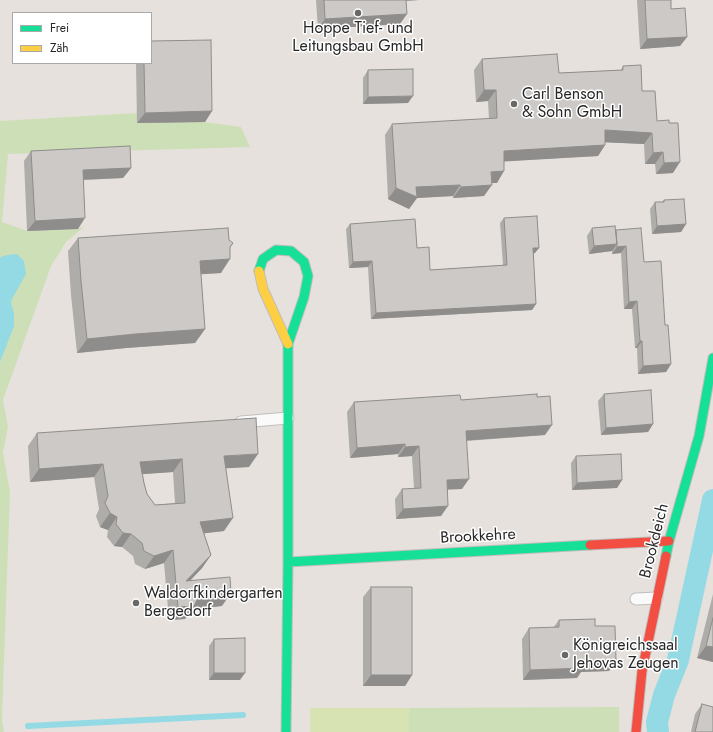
<!DOCTYPE html>
<meta charset="utf-8">
<style>
body{margin:0}
#map{position:relative;width:713px;height:732px;overflow:hidden;background:#e6e1dc;font-family:Jost,sans-serif}
canvas{display:block}
.legend{position:absolute;left:12px;top:12px;width:140px;height:52px;box-sizing:border-box;background:#fff;border:1px solid #a9a9a9;margin:0;padding:5px 7px;list-style:none;font-size:12px;color:#272727}
.legend li{display:flex;align-items:center;gap:8px;height:20px}
.legend b{width:20px;border:1px solid #a9a9a9}
</style>
<div id="map">
<canvas width="713" height="732"></canvas>
<ul class="legend">
<li><b style="height:5px;background:#16e098"></b>Frei</li>
<li><b style="height:5px;background:#ffcf43"></b>Zäh</li>
</ul>
</div>
<script>
const context = document.querySelector('canvas').getContext('2d');
context.lineJoin = 'round';
function paint(path, color) { context.fillStyle = color; context.fill(path, 'evenodd'); }
const toPath = rows => new Path2D(rows.map(r => 'M' + r).join(''));
function stroke(path, color, width, dash) { context.strokeStyle = color; context.lineWidth = width; context.lineCap = dash ? 'butt' : 'round'; context.setLineDash(dash || []); context.stroke(path); }
function label(font, color, halo, rows, align = 'center') {
  context.font = font + ' Jost,sans-serif'; context.lineWidth = 3; context.setLineDash([]); context.textBaseline = 'middle'; context.strokeStyle = halo; context.fillStyle = color; for (const [text, x, y, turn = 0] of rows) {
    context.save(); context.translate(x, y); context.rotate((+turn || 0) * Math.PI / 180); context.textAlign = isNaN(turn) ? turn : align; if (halo) context.strokeText(text, 0, 0); context.fillText(text, 0, 0); context.restore();
  }
}
const green = toPath([
 [137,113,241,127,250,147,8,154,2,222,27,231,78,229,85,226,66,242,51,266,3,400,8,427,3,452,10,492,2,719,4,732,0,732,0,121],
 [619,707,619,732,409,732,409,708]
]);
const pitch = toPath([
 [310,708,409,708,409,732,310,732]
]);
const water = toPath([
 [17,254,24,261,26,274,12,299,11,303,14,313,14,326,0,362,0,258,1,257,7,255]
]);
const stream = toPath([
 [28,726,243,715]
]);
const canal = toPath([
 [658,732,657,722,664,695,678,660,713,500]
]);
const lane = toPath([
 [241,422,288,418],
 [636,599,657,598]
]);
const fast = toPath([
 [259,271,263,259,276,250,291,251,304,262,308,276,304,297,288,344,288,562,286,732],
 [666,556,669,541,699,436,713,358],
 [288,562,590,545]
]);
const slow = toPath([
 [259,271,263,289,288,344]
]);
const jam = toPath([
 [590,545,669,541],
 [636,732,642,671,666,556]
]);
const wall = toPath([
 [316,0,419,0,406,1,400,24,318,29],
 [637,0,671,0,671,9,687,37,680,46,640,49],
 [482,59,559,73,621,70,623,66,642,91,657,121,673,173,656,174,655,164,645,164,644,144,605,142,605,145,598,156,504,161,497,183,492,183,484,196,453,198,453,196,417,198,409,209,388,199,385,135,392,124,489,119,488,101,476,102,474,70],
 [136,63,151,63,212,111,205,122,137,123],
 [368,70,408,103,363,104,363,78],
 [31,151,131,168,123,178,83,180,78,229,27,231,24,161],
 [664,200,686,224,681,232,652,234,650,209,655,202,662,202],
 [504,218,535,253,533,254,536,304,532,310,371,319,368,267,349,268,346,229,350,224,417,248,430,270,503,265,500,223],
 [592,228,616,231,644,262,665,325,671,364,666,372,638,374,637,348,635,348,632,309,624,309,621,253,612,254,612,251,589,254,587,236],
 [78,238,229,240,233,243,230,248,221,273,201,274,205,329,195,343,126,348,77,353,71,295,68,251],
 [604,394,653,424,648,432,601,435,598,401],
 [537,397,545,435,466,441,462,489,447,489,441,516,396,519,395,499,402,489,414,489,412,456,398,457,398,454,350,458,347,412,354,402,461,400],
 [37,433,249,467,226,468,224,531,204,533,211,555,202,568,190,581,222,606,192,609,185,619,169,620,164,563,145,569,135,564,133,556,122,547,114,546,107,537,108,530,100,527,96,516,99,509,94,477,30,482,28,446],
 [173,472,175,503,155,505,147,494,144,483,142,474],
 [576,456,622,480,617,488,572,490,571,463],
 [371,587,412,675,405,686,363,686,363,597],
 [713,594,713,662,697,658],
 [559,620,595,626,616,661,609,671,581,672,577,678,523,680,522,639,529,628,553,628],
 [214,639,240,680,209,680,209,646],
 [702,704,713,732,691,732,695,714]
]);
const shadedWall = toPath([
 [399,0,419,0,398,1],
 [407,14,400,24,318,29,325,19],
 [687,37,680,46,640,49,647,39],
 [484,90,496,90,488,101,476,102],
 [413,96,408,103,363,104,368,97],
 [212,111,205,122,137,123,145,113],
 [605,130,652,133,644,144,597,142],
 [605,145,598,156,496,162,504,151],
 [663,152,655,164,645,164,653,153],
 [680,162,673,173,656,174,664,163],
 [131,168,123,178,76,180,83,170],
 [504,171,497,183,483,183,491,172],
 [460,185,453,196,417,198,409,209,388,199,396,188],
 [492,185,484,196,453,198,461,187],
 [85,218,78,229,27,231,35,221],
 [686,224,681,232,652,234,657,226],
 [233,243,224,257,230,259,221,273,190,275,200,261,230,247],
 [617,244,612,251,589,254,594,246],
 [626,246,621,253,612,254,617,247],
 [533,248,539,248,535,253,529,254],
 [372,261,368,267,349,268,353,262],
 [637,301,632,309,624,309,629,302],
 [536,304,532,310,371,319,376,313],
 [205,329,195,343,126,348,77,353,87,339,135,334],
 [640,341,642,341,637,348,635,348],
 [671,364,666,372,638,374,643,366],
 [653,424,648,432,601,435,606,428],
 [552,425,545,435,459,441,466,431],
 [405,444,398,454,350,458,357,448],
 [419,446,412,456,398,457,405,447],
 [258,454,249,467,215,469,224,456],
 [182,459,173,472,131,475,140,462],
 [103,464,94,477,30,482,39,469],
 [469,479,462,489,440,490,447,480],
 [622,480,617,488,572,490,577,483],
 [448,506,441,516,396,519,403,509],
 [110,513,117,517,108,530,100,527],
 [233,518,224,531,190,535,200,522],
 [123,533,131,534,122,547,114,546],
 [173,550,164,563,145,569,154,556],
 [211,555,202,568,177,594,186,581],
 [231,593,222,606,192,609,185,619,169,620,178,607,199,596],
 [706,646,713,647,713,662,697,658],
 [616,661,609,671,581,672,577,678,523,680,530,670,584,662],
 [214,673,245,673,240,680,209,680],
 [371,675,412,675,405,686,363,686]
]);
const building = toPath([
 [324,0,406,0,407,14,325,19,324,0],
 [645,0,671,0,671,9,685,8,687,37,647,39,645,0],
 [211,40,212,111,145,113,144,63,151,63,151,41,211,40],
 [557,54,559,73,623,70,623,66,641,65,642,91,655,91,657,121,669,120,669,123,678,123,680,162,664,163,663,152,653,153,652,133,605,130,605,145,504,151,504,171,491,172,492,185,461,187,460,185,416,187,417,197,396,188,392,124,497,118,496,90,484,90,482,59,557,54],
 [413,69,413,96,368,97,368,70,413,69],
 [130,146,131,168,83,170,85,218,35,221,31,151,130,146],
 [684,199,686,224,657,226,655,202,664,202,664,200,684,199],
 [537,216,539,248,533,248,536,304,376,313,372,261,353,262,350,224,415,219,417,248,429,247,430,270,507,265,504,218,537,216],
 [615,226,617,244,594,246,592,228,615,226],
 [228,228,229,240,233,243,230,247,230,259,200,261,205,329,135,334,87,339,81,281,78,238,228,228],
 [641,228,644,262,661,261,665,325,668,325,671,364,643,366,642,341,640,341,637,301,629,302,626,246,617,247,616,230,641,228],
 [651,390,653,424,606,428,604,394,651,390],
 [537,394,537,397,550,396,552,425,466,431,469,479,447,480,448,506,403,509,402,489,421,488,419,446,405,447,405,444,357,448,354,402,460,395,461,400,537,394],
 [256,418,258,454,224,456,233,518,200,522,211,555,186,581,230,577,231,593,199,596,194,606,178,607,173,550,154,556,144,551,142,543,131,534,123,533,116,524,117,517,110,513,105,503,108,496,103,464,39,469,37,433,256,418],
 [182,459,185,503,155,505,147,494,144,483,140,462,182,459],
 [621,454,622,480,577,483,576,456,621,454],
 [371,587,412,587,412,675,371,675,371,587],
 [713,618,713,647,706,646,713,618],
 [595,619,595,626,615,626,616,661,584,662,585,668,530,670,529,628,559,627,559,620,595,619],
 [245,638,245,673,214,673,214,639,245,638],
 [702,704,713,707,713,732,695,732,702,704]
]);
const markers = [
 [358,13,4,"#6a6866"],
 [514,104,4,"#6a6866"],
 [136,603,4,"#6a6866"],
 [565,655,4,"#6a6866"]
];
const poiNames = [
 ["Hoppe Tief- und",358,29,"center"],
 ["Leitungsbau GmbH",358,47,"center"],
 ["Carl Benson",522,95],
 ["& Sohn GmbH",522,113],
 ["Waldorfkindergarten",144,594],
 ["Bergedorf",144,612],
 ["Königreichssaal",573,646],
 ["Jehovas Zeugen",573,664]
];
const streetNames = [
 ["Brookkehre",478,537,-3],
 ["Brookdeich",655,541,-76]
];
paint(green, '#cddfb7');
paint(pitch, '#d8e3b4');
paint(water, '#94dae4');
stroke(stream, '#94dae4', 6);
stroke(canal, '#94dae4', 22);
stroke(lane, '#c0bebe', 13);
stroke(fast, '#c0bebe', 11);
stroke(slow, '#c0bebe', 11);
stroke(jam, '#c0bebe', 11);
stroke(lane, '#fbfafa', 11);
stroke(fast, '#16e098', 9);
stroke(slow, '#ffcf43', 9);
stroke(jam, '#f24e42', 9);
paint(wall, '#afadaa');
paint(shadedWall, '#8f8d8b');
paint(building, '#ccc9c6');
stroke(building, '#8f8d8b', 1);
for (const [x, y, r, color] of markers) { const dot = new Path2D(); dot.arc(x, y, r, 0, 2 * Math.PI); context.fillStyle = color; context.fill(dot); stroke(dot, '#fff', 1.5); }
label('16px', '#272727', '#fff', poiNames, 'left');
label('16px', '#272727', '#fff', streetNames);
</script>
